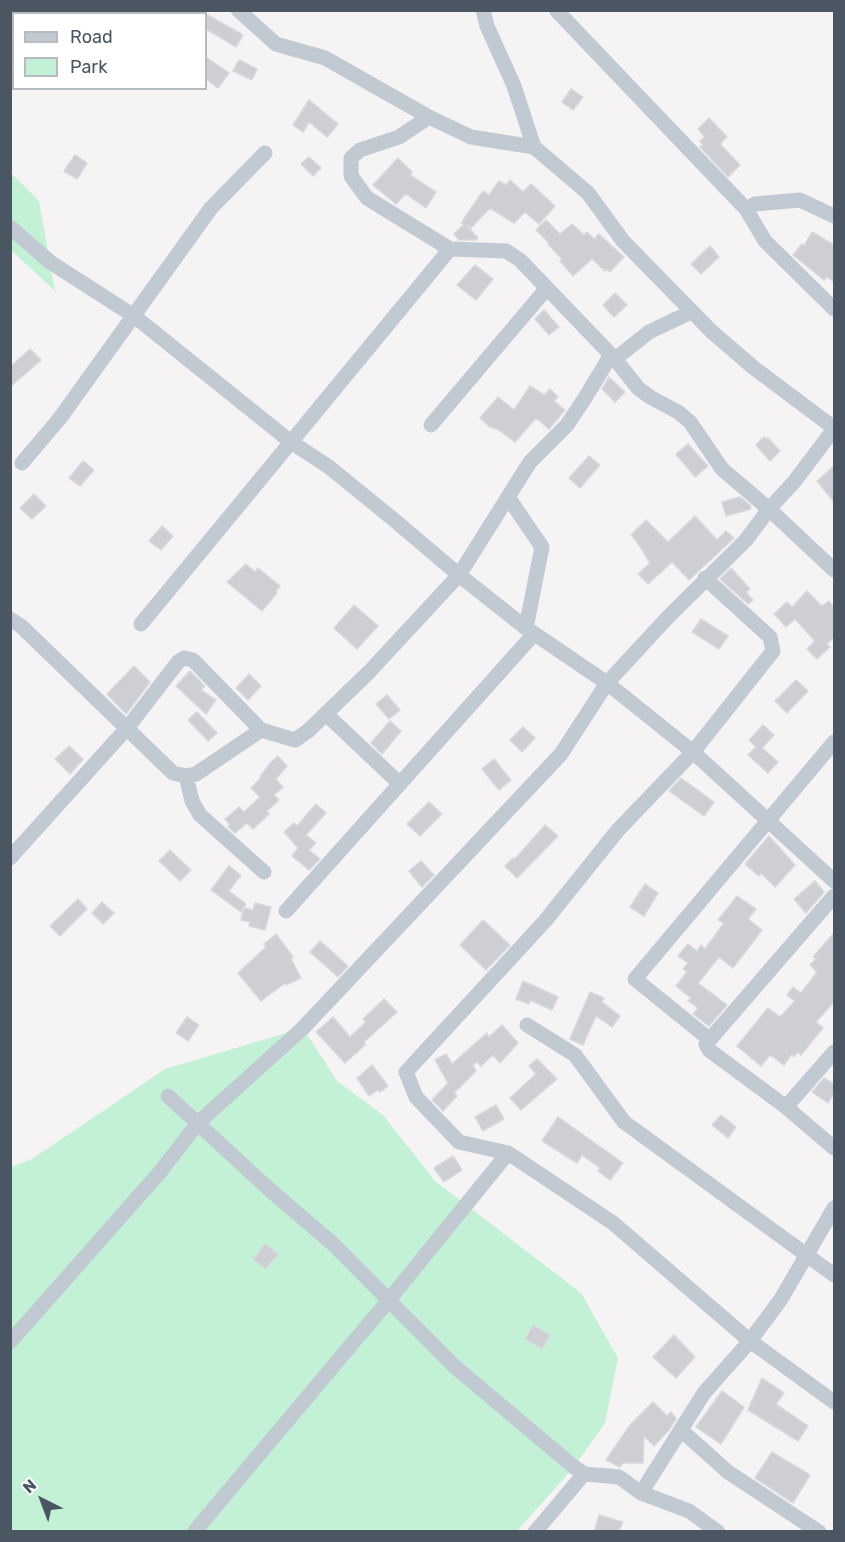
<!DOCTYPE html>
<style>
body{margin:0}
#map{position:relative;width:845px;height:1542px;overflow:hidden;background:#f5f3f3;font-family:Rubik,sans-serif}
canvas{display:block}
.frame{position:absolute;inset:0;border:12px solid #4a5661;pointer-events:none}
.legend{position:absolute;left:12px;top:12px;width:195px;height:78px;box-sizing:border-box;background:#fff;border:2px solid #b7bbc0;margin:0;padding:8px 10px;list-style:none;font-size:18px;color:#4a5661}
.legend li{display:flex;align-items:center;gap:12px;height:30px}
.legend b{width:30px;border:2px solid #b7bbc0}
.north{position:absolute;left:12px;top:1470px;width:60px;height:60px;-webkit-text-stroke:4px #fff;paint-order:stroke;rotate:318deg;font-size:16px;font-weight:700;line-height:24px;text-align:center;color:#4a5661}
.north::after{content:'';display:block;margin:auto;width:21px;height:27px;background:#4a5661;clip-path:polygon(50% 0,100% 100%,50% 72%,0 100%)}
</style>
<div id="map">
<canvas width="845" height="1542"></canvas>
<div class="frame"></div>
<ul class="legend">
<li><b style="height:8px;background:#c1cad2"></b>Road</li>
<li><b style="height:16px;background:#c3f1d5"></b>Park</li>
</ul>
<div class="north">N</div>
</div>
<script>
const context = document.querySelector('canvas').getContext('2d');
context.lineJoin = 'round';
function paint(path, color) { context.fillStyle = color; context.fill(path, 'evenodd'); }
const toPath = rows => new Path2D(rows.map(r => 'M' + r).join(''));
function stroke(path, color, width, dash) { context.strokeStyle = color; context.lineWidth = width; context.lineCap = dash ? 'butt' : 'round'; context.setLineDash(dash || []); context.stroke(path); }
const green = toPath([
 [10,172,39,201,55,291,11,250],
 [303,1028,337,1081,383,1115,435,1181,581,1293,618,1358,605,1423,574,1467,517,1531,11,1532,11,1167,32,1159,165,1069]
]);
const building = toPath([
 [206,14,243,35,236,47,206,29,206,14],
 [206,57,229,73,218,88,206,79,206,57],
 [239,60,257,69,252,80,233,71,239,60],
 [571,89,583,97,573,110,562,102,571,89],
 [309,100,338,124,327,137,309,122,303,132,293,125,309,100],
 [709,118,727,137,720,144,740,165,728,177,700,147,703,145,700,141,705,137,698,129,709,118],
 [75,155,87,163,77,179,64,171,75,155],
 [309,157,321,168,313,176,301,164,309,157],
 [398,158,412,172,410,175,436,192,426,208,406,194,396,204,373,185,398,158],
 [510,180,523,192,531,184,555,206,539,224,525,212,514,223,490,208,471,228,466,225,478,238,476,240,459,240,454,234,464,224,461,223,483,191,489,195,499,181,506,185,510,180],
 [546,220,560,234,572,224,584,235,587,232,594,239,599,234,624,257,610,272,606,269,605,271,592,259,573,276,560,261,562,259,548,244,549,243,536,230,546,220],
 [812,232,834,245,834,282,827,277,824,280,793,255,802,244,804,246,812,232],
 [710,246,719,257,701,274,691,264,710,246],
 [475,265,493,279,476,300,457,285,475,265],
 [615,293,627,305,614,317,603,305,615,293],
 [544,310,559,327,549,335,535,319,544,310],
 [30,349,41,360,10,387,10,367,30,349],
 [609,377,625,392,615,402,602,389,609,377],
 [530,386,544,395,550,389,558,397,554,401,565,410,549,429,536,418,515,442,497,429,490,427,480,418,498,397,514,410,530,386],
 [764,437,766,439,768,438,780,451,770,461,756,445,764,437],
 [688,444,708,466,695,477,676,454,688,444],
 [589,456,600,465,580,488,569,478,589,456],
 [83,461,94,470,80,486,69,478,83,461],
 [834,466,834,502,817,481,834,466],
 [34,494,46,506,32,519,20,508,34,494],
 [740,497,750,505,751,509,726,516,722,502,740,497],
 [695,516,717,540,726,531,734,538,689,580,672,562,648,584,638,574,650,563,637,542,631,535,646,520,668,542,695,516],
 [162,526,173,536,161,550,149,541,162,526],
 [246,564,255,572,258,568,280,586,276,591,277,593,262,611,227,582,246,564],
 [731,568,750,589,746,592,753,600,748,604,720,579,731,568],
 [807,591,822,606,829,601,834,608,834,637,827,644,830,647,817,659,807,649,815,641,795,619,786,627,774,614,787,602,792,607,807,591],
 [354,605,378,626,357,649,334,628,354,605],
 [701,619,728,636,719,649,692,632,701,619],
 [134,666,150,682,126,714,107,694,134,666],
 [190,671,205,686,201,690,216,700,206,714,176,686,190,671],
 [249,674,261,686,248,700,236,688,249,674],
 [796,680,808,691,787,713,775,701,796,680],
 [387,695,400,710,389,719,376,704,387,695],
 [197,712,217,733,208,741,188,720,197,712],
 [390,721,401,731,382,754,371,743,390,721],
 [763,725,774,735,762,748,778,762,768,773,748,755,756,747,749,740,763,725],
 [523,727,535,738,522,752,510,740,523,727],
 [69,746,83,759,70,774,55,759,69,746],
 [278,756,287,766,276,779,283,787,274,795,279,800,267,811,269,814,253,829,247,823,235,833,228,827,230,825,225,819,239,807,244,812,260,797,251,788,261,778,260,777,270,763,278,756],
 [494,759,511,780,499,790,482,769,494,759],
 [681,778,714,802,704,816,669,791,681,778],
 [429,802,442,814,420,836,407,824,429,802],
 [316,804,326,813,306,835,316,843,309,850,320,859,309,870,292,856,298,848,284,832,294,823,297,826,316,804],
 [545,825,558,836,517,878,505,866,513,858,515,859,545,825],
 [769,836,795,865,775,887,761,873,759,876,745,864,769,836],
 [170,850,191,870,180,881,159,861,170,850],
 [421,861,434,875,422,887,409,871,421,861],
 [229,866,241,875,229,891,246,904,241,912,211,890,229,866],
 [815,881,824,892,806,913,794,899,815,881],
 [645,884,658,893,644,916,630,907,645,884],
 [737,896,756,909,748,919,762,930,733,968,719,957,698,983,727,1005,709,1026,693,1014,698,1008,688,1001,691,998,676,986,687,972,683,969,688,963,678,956,688,944,697,951,701,945,705,949,724,923,718,920,737,896],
 [78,899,87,909,60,936,50,926,78,899],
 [102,902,114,913,103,924,92,913,102,902],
 [255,903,271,907,265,930,249,926,250,922,241,920,244,908,253,910,255,903],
 [483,920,510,945,486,970,460,945,483,920],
 [834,933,834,1002,816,1022,823,1028,801,1055,798,1052,794,1057,792,1054,784,1065,770,1055,761,1066,737,1046,768,1008,780,1017,795,1001,787,995,793,987,801,993,817,972,810,965,816,959,813,957,834,933],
 [276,934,293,957,291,959,301,978,286,985,285,983,261,1001,238,973,266,947,264,944,276,934],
 [320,941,348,966,338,977,310,952,320,941],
 [523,981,558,997,552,1010,530,1000,529,1004,516,999,523,981],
 [590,992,604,998,602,1002,620,1016,612,1027,596,1016,583,1045,570,1039,590,992],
 [384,999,397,1012,364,1042,366,1044,345,1063,316,1032,333,1017,350,1037,366,1022,363,1019,384,999],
 [187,1017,199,1025,188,1041,176,1033,187,1017],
 [502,1025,518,1043,500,1063,493,1055,481,1066,477,1062,473,1065,476,1071,454,1093,457,1096,443,1111,432,1100,448,1083,435,1060,446,1054,452,1064,487,1033,489,1037,502,1025],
 [537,1059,557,1079,521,1110,510,1098,536,1074,529,1066,537,1059],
 [372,1065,388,1086,380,1092,378,1090,369,1096,357,1078,372,1065],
 [824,1078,834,1084,834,1093,828,1103,812,1092,824,1078],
 [496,1105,504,1119,483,1131,475,1117,496,1105],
 [721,1115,736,1127,728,1138,712,1125,721,1115],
 [558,1117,623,1163,610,1180,598,1171,600,1168,582,1155,577,1163,542,1141,558,1117],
 [453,1156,462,1170,444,1182,434,1168,453,1156],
 [265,1244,278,1254,266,1269,253,1259,265,1244],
 [533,1325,550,1335,542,1349,525,1339,533,1325],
 [674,1335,695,1357,676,1378,653,1357,674,1335],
 [762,1378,784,1393,776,1404,808,1426,798,1441,748,1410,762,1378],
 [722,1391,744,1407,721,1444,696,1427,722,1391],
 [653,1402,667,1416,671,1412,676,1419,669,1430,654,1446,644,1436,643,1463,623,1463,620,1467,606,1460,630,1425,653,1402],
 [772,1452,810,1475,793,1503,755,1478,772,1452],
 [599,1515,623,1522,618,1532,594,1532,599,1515]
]);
const minor = toPath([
 [238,10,276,44,325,58,429,117,471,137,534,147,588,193,623,241,711,331,754,368,834,428],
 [483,10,487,26,514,86,534,147],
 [557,11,746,209,765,241,834,309],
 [429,117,399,137,360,150,351,158,351,176,367,198,450,249],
 [746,209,755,204,800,200,834,216],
 [10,227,50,262,134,316,291,442,329,467,393,519,459,575,369,672,308,731,295,740,261,730,196,774,186,776,173,773,21,626,10,619],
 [615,359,649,332,691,312],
 [431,425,547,288],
 [22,463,60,418,211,208,265,153],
 [508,497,542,547,526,628,607,683,693,752,834,881],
 [141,624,450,249,506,251,520,260,615,359,638,388,650,397,678,412,690,422,722,469,769,509,834,570],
 [526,628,459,575,530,462,567,425,585,398,611,355],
 [326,714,400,784],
 [186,776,192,801,200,815,264,872],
 [10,858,128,727,178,662,184,658,193,660,261,730],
 [834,896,706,1044,709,1050,786,1107,834,1148],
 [286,911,534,634],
 [527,1025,575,1055,624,1122,834,1275],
 [709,1039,635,979,834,742],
 [168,1096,270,1190,333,1244,454,1366,574,1467,584,1474,619,1477,641,1493,689,1511,718,1532],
 [786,1107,834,1052],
 [508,1153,459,1142,416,1097,406,1072,545,921,618,830,693,752,773,651,770,637,705,578],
 [10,1342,160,1172,198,1123,303,1028,561,754,607,683,669,616,746,540,769,509,794,482,834,429],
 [681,1430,728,1472,819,1532],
 [641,1493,704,1393,750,1341,781,1299,834,1208],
 [194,1532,388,1301,508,1153,613,1223,750,1341,834,1402],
 [535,1532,584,1474]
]);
paint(green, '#c3f1d5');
paint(building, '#cdcfd5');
stroke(building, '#d7d9de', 1.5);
stroke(minor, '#c1cad2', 15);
</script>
